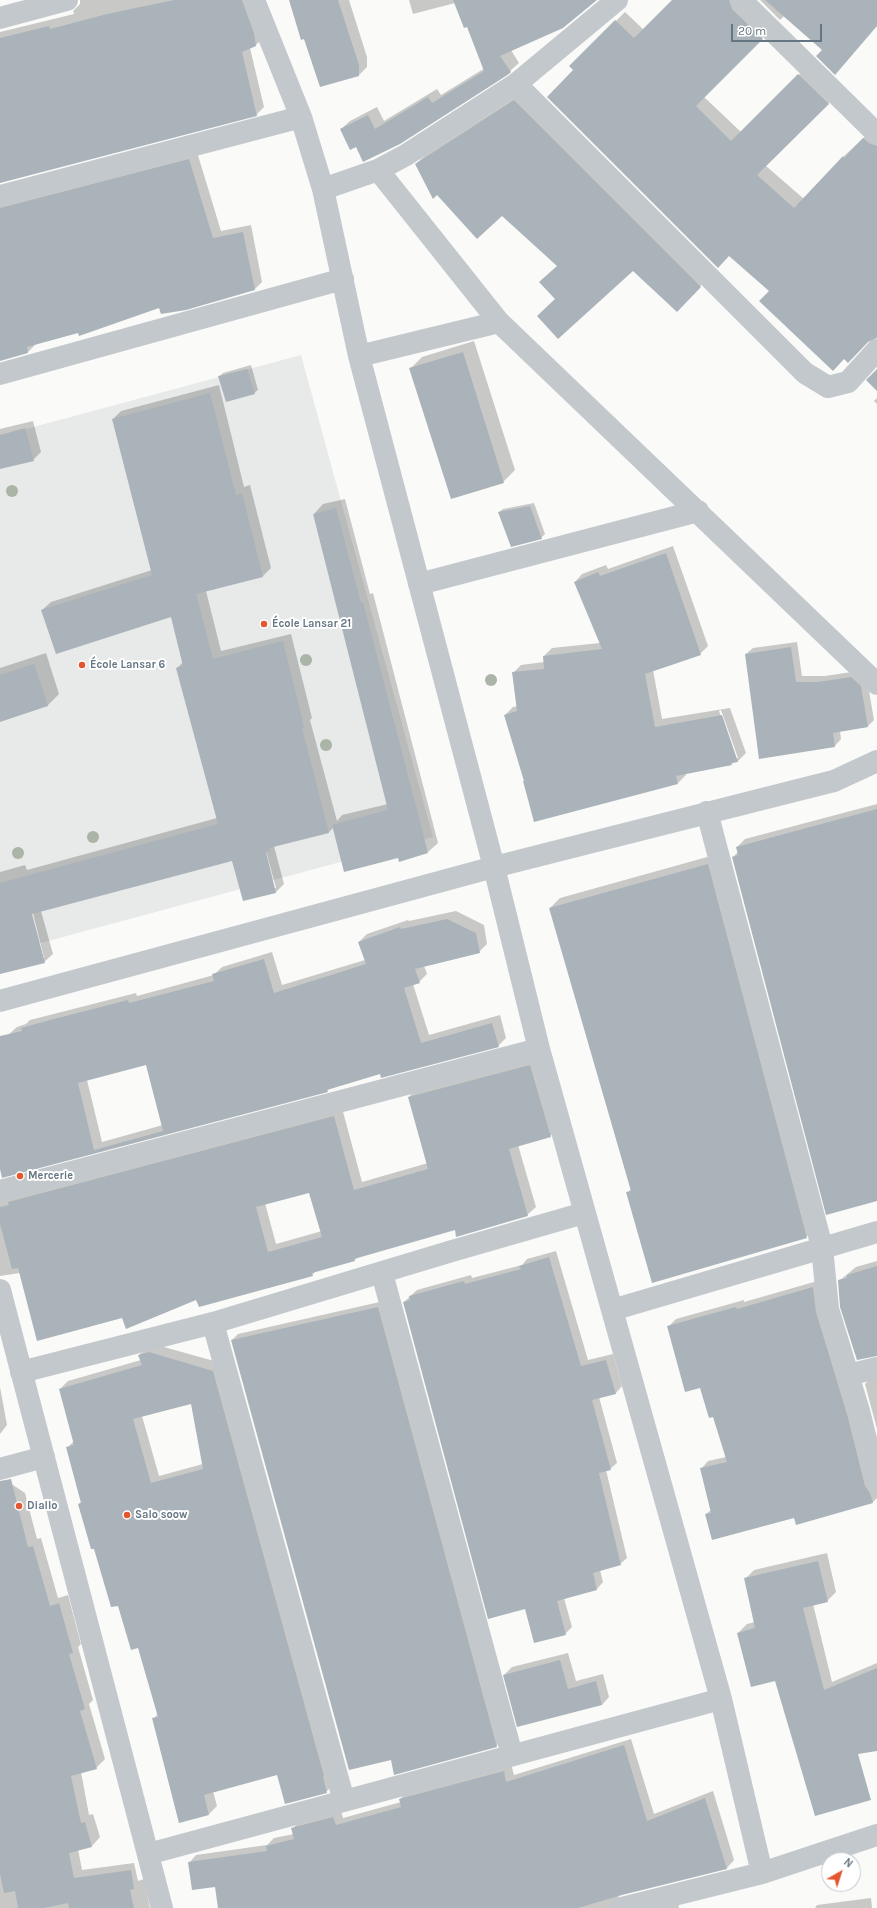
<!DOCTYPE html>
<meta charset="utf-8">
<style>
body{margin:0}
#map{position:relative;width:877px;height:1908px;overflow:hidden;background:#fafaf8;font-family:Karla,sans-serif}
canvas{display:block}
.north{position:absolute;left:821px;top:1852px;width:40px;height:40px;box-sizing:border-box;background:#fff;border:1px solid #c1c8cd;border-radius:50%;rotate:39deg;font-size:11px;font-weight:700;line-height:16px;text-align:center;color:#657683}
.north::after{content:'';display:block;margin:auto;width:14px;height:18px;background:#e4572e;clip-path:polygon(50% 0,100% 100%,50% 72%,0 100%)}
.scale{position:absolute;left:731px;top:24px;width:91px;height:18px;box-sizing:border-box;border:2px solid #657683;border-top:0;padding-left:5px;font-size:12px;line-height:14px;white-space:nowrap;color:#657683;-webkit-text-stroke:3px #fff;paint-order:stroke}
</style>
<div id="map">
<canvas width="877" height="1908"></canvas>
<div class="north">N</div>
<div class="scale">20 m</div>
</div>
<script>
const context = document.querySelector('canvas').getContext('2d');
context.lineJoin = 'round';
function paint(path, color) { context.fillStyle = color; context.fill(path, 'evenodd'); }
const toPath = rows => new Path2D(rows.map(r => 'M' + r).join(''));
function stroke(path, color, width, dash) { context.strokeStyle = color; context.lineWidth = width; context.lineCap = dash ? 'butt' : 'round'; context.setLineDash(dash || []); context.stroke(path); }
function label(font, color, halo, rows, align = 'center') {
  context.font = font + ' Karla,sans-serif'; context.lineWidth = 4; context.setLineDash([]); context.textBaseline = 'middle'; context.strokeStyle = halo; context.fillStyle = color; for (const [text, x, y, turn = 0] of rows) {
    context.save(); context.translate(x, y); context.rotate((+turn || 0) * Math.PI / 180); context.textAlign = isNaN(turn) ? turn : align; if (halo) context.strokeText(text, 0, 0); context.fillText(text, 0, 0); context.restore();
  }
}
const built = toPath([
 [301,355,433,837,0,954,0,436]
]);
const shadow = toPath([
 [80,0,251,0,263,38,255,46,250,48,264,107,256,115,0,182,0,32,74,14,73,11,80,4],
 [290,0,349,0,367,57,367,67,359,75,305,38],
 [409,0,594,0,511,50,519,63,510,71,356,146,341,129,350,121,377,107,384,121,437,89,441,95,485,68,467,25,455,3,413,14],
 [673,0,743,0,771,29,704,97,741,132,808,66,837,95,766,166,804,199,843,157,873,129,877,133,877,337,771,291,570,66,625,12,644,30],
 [760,0,877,0,877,26,824,50,784,16,780,20],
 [522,93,708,278,684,303,633,270,556,299,558,266,502,215,416,164,424,156],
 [197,152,221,231,251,225,262,282,254,290,160,307,36,344,28,352,0,360,0,198],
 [474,341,515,470,503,482,410,369,422,357],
 [251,365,258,390,254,393,219,377,223,373],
 [219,385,244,487,250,485,271,568,263,576,206,591,221,651,291,634,312,718,310,720,337,821,342,815,388,804,314,514,323,504,345,499,370,594,373,593,438,843,428,852,400,861,399,857,334,827,329,832,274,846,284,884,276,892,244,900,233,859,41,911,53,954,44,962,0,973,0,872,25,865,27,870,217,818,177,668,183,662,171,616,42,610,51,602,152,570,113,419,121,411],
 [265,847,276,888,274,888,263,848],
 [32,909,44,958,42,958,30,910],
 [877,398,877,404,874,401],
 [33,421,41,452,33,460,0,468,0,429],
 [534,503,545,534,541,538,499,512,503,509],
 [673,546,708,646,700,654,653,670,662,719,730,708,746,753,738,761,731,764,685,773,686,775,678,783,581,809,525,780,505,715,513,707,518,706,513,673,521,665,544,662,544,656,552,648,600,643,575,582,582,574,606,565,608,569],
 [721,710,738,758,736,758,719,711],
 [797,642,802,676,825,676,858,671,867,679,874,720,867,727,840,731,841,739,835,746,746,654,753,648],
 [46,653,59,694,48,705,0,721,0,668],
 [877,804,877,1199,733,857,738,852,737,847,745,839],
 [718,854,816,1227,806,1237,627,1193,631,1189,550,908,560,898],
 [456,911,484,925,487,944,479,952,424,966,427,974,419,982,413,984,429,1035,500,1015,506,1038,498,1046,381,1072,330,1088,327,1091,3,1176,0,1166,0,1113,8,1035,17,1027,26,1024,30,1020,136,993,137,996,214,975,222,967,272,952,282,985,365,960,359,942,367,934,408,920,409,921],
 [147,1064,163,1125,102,1142,87,1080],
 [539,1057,559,1128,550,1136,518,1145,536,1207,527,1215,455,1229,358,1256,355,1260,316,1271,312,1275,196,1298,122,1317,20,1273,0,1276,0,1202,342,1108,362,1182,428,1163,409,1097,417,1088],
 [310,1191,322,1231,276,1244,265,1203],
 [556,1251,588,1360,613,1354,622,1386,616,1393,599,1397,617,1463,610,1469,606,1470,627,1558,620,1564,600,1570,603,1582,597,1589,564,1598,572,1627,565,1634,526,1608,404,1302,417,1290,471,1275,472,1278,522,1265,527,1259],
 [877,1261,877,1355,839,1281,856,1267],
 [821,1280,877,1485,877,1498,872,1503,795,1517,706,1514,711,1510,701,1469,708,1461,726,1457,714,1416,701,1387,668,1327,676,1319,744,1300,744,1302],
 [384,1301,503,1740,496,1746,392,1759,232,1340,238,1334],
 [157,1345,221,1363,334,1784,326,1792,277,1774,213,1791,217,1806,209,1814,179,1822,153,1719,158,1714,139,1647,94,1548,79,1504,82,1501,67,1448,74,1441,60,1389,68,1381,141,1360,139,1355,147,1348],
 [192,1402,203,1464,159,1476,142,1416],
 [877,1375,877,1429,865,1384,873,1376],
 [0,1387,7,1425,0,1434],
 [13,1485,25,1493,37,1539,41,1538,58,1598,68,1595,81,1644,78,1647,93,1700,89,1704,105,1759,96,1768,81,1772,89,1815,93,1814,100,1837,92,1846,78,1849,82,1870,134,1863,138,1881,144,1879,150,1908,0,1908,0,1489],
 [827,1553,836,1592,827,1601,813,1604,832,1682,877,1663,877,1750,852,1754,776,1680,738,1633,747,1624,755,1622,745,1579,754,1570],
 [568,1653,576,1681,603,1674,609,1697,602,1705,504,1675,512,1667],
 [631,1739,654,1814,713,1791,734,1860,727,1868,619,1895,617,1904,620,1908,219,1908,216,1886,189,1863,196,1855,267,1845,274,1838,294,1834,293,1828,300,1821,341,1810,343,1818,401,1802,400,1799,407,1792,511,1764,514,1775],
 [871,1898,872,1908,815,1908,817,1905],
 [678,1902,679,1908,653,1908]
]);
const building = toPath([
 [174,0,242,0,254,33,256,46,242,52,257,116,0,183,0,38,49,26,50,29,107,14],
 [289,0,338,0,359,65,359,76,320,87,304,39,301,40],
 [453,0,597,0,563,28,500,56,511,72,509,74,400,144,363,162,356,147,350,150,340,129,368,115,375,129,428,97,432,103,484,71,467,27,464,28],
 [672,0,729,0,732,9,763,39,696,106,731,141,798,74,829,104,757,175,794,208,843,156,844,158,863,138,869,143,877,146,877,338,868,342,848,363,844,359,833,371,759,301,769,291,729,256,718,268,547,97,573,70,569,66,615,20,634,38],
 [765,0,877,0,877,26,835,75,816,56,822,50],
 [514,100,701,287,677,312,633,271,558,339,537,316,555,299,539,282,557,266,502,216,477,239,437,195,433,199,415,164],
 [189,159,213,238,243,232,255,290,186,310,161,314,159,308,79,336,78,333,27,347,28,353,0,361,0,208],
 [463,352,504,483,451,499,409,368],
 [247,369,255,394,226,402,218,376],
 [877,369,877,391,866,380],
 [210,393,236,495,242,493,263,577,196,594,213,659,283,641,304,727,302,728,329,833,269,848,270,851,266,852,276,893,243,901,232,861,32,914,45,963,0,974,0,883,218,824,176,668,183,666,171,617,56,654,41,610,152,575,112,419],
 [25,428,34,461,0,469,0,435],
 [530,506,542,539,511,547,498,512],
 [336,508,361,603,363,602,428,853,399,862,398,858,344,872,332,825,388,810,313,514],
 [666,553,701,655,645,674,655,727,722,715,738,762,731,763,732,765,676,776,678,784,534,822,523,781,524,781,504,715,517,711,512,672,544,669,543,656,602,649,574,582,598,572,600,576],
 [791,647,796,682,818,682,851,677,861,686,868,727,833,733,835,747,759,759,745,654],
 [34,664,48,706,0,722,0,675],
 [877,809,877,1201,826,1215,732,857,738,855,736,847],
 [708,864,807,1238,652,1283,626,1192,631,1191,549,908],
 [447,919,476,933,480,953,415,969,420,983,404,988,421,1043,492,1023,499,1047,381,1078,380,1074,327,1090,328,1092,2,1178,0,1169,0,1036,22,1031,21,1028,54,1019,128,1000,129,1003,214,981,212,974,264,959,274,993,366,964,358,942,400,927,401,929],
 [146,1065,163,1131,94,1150,78,1083],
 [530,1065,551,1137,509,1149,528,1216,456,1237,455,1230,354,1259,355,1261,312,1273,313,1276,199,1307,196,1300,126,1329,122,1318,37,1341,18,1268,12,1269,0,1224,0,1207,9,1205,8,1202,334,1116,354,1190,428,1169,408,1097],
 [309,1193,322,1237,268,1252,256,1207],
 [549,1257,581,1366,606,1360,616,1394,592,1400,611,1470,599,1473,621,1565,593,1573,597,1590,557,1601,566,1635,534,1643,525,1609,488,1619,403,1302,410,1300,409,1296,464,1281,465,1284,521,1269,519,1266],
 [877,1266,877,1356,857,1360,840,1307,838,1280,847,1278,847,1275],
 [813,1287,816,1312,847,1414,865,1486,870,1493,873,1503,796,1525,794,1518,712,1540,705,1514,711,1513,700,1468,727,1462,713,1417,709,1418,700,1388,685,1392,667,1326,736,1307,737,1309],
 [378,1307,497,1747,394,1775,391,1760,349,1770,231,1340],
 [149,1352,213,1371,324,1776,323,1777,327,1793,285,1804,277,1775,204,1795,209,1815,179,1823,152,1718,158,1717,138,1648,131,1650,118,1606,111,1607,94,1549,91,1549,78,1504,81,1503,66,1447,74,1445,59,1389,142,1365,138,1355],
 [191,1404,203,1469,151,1483,133,1419],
 [11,1479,28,1547,33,1546,50,1606,59,1603,73,1653,69,1654,85,1709,80,1711,97,1769,71,1776,81,1823,85,1822,92,1847,69,1853,74,1878,131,1870,134,1889,130,1890,134,1908,69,1908,68,1903,44,1908,18,1908,15,1891,4,1893,0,1874,0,1481],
 [818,1561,828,1602,803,1608,824,1690,877,1668,877,1751,858,1754,871,1800,815,1816,775,1681,751,1687,737,1633,755,1628,744,1578],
 [560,1660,568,1689,596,1681,602,1705,517,1727,503,1675],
 [624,1745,647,1821,705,1798,727,1869,622,1895,578,1908,218,1908,215,1887,192,1890,188,1862,267,1851,266,1846,294,1839,291,1828,333,1817,336,1825,401,1807,399,1799,504,1771,506,1782]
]);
const minor = toPath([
 [254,0,301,117,323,189,359,356,494,867,539,1049,721,1699,762,1873],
 [741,0,877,134],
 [0,18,67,0],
 [516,84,805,373,828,387,848,382,877,350],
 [378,170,499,322,877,684],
 [323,189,378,170,406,155,516,84,617,0],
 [0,196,301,117],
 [359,356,499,322],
 [0,374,343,279],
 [419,584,698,511],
 [707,812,822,1247,828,1309,859,1411,877,1483],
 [0,1001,494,867,802,789,834,781,877,761],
 [0,1191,539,1049],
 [382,1273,512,1755],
 [0,1290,162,1908],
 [612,1310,877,1232],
 [213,1323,344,1801],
 [21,1372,213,1323,452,1251,584,1213],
 [848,1375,877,1368],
 [0,1469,44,1457],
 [148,1854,721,1699],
 [622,1908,762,1873,877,1835]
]);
const trees = [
 [12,491],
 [306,660],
 [491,680],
 [326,745],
 [93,837],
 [18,853]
];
const markers = [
 [264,624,4,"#e4572e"],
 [82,665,4,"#e4572e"],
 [20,1176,4,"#e4572e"],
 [19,1506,4,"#e4572e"],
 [127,1515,4,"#e4572e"]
];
const poiNames = [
 ["École Lansar 21",272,624],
 ["École Lansar 6",90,665],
 ["Mercerie",28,1176],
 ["Diallo",27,1506],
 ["Salo soow",135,1515]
];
paint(built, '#e8e9e9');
paint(shadow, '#0003');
paint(building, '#aab3b9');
stroke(minor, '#c3c8cc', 22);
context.fillStyle = '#aab4a7';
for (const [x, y] of trees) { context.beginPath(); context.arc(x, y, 6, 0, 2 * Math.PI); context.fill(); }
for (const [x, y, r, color] of markers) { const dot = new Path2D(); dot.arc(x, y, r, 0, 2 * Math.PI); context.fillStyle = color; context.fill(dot); stroke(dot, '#fff', 1.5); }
label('bold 11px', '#657683', '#fff', poiNames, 'left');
</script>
